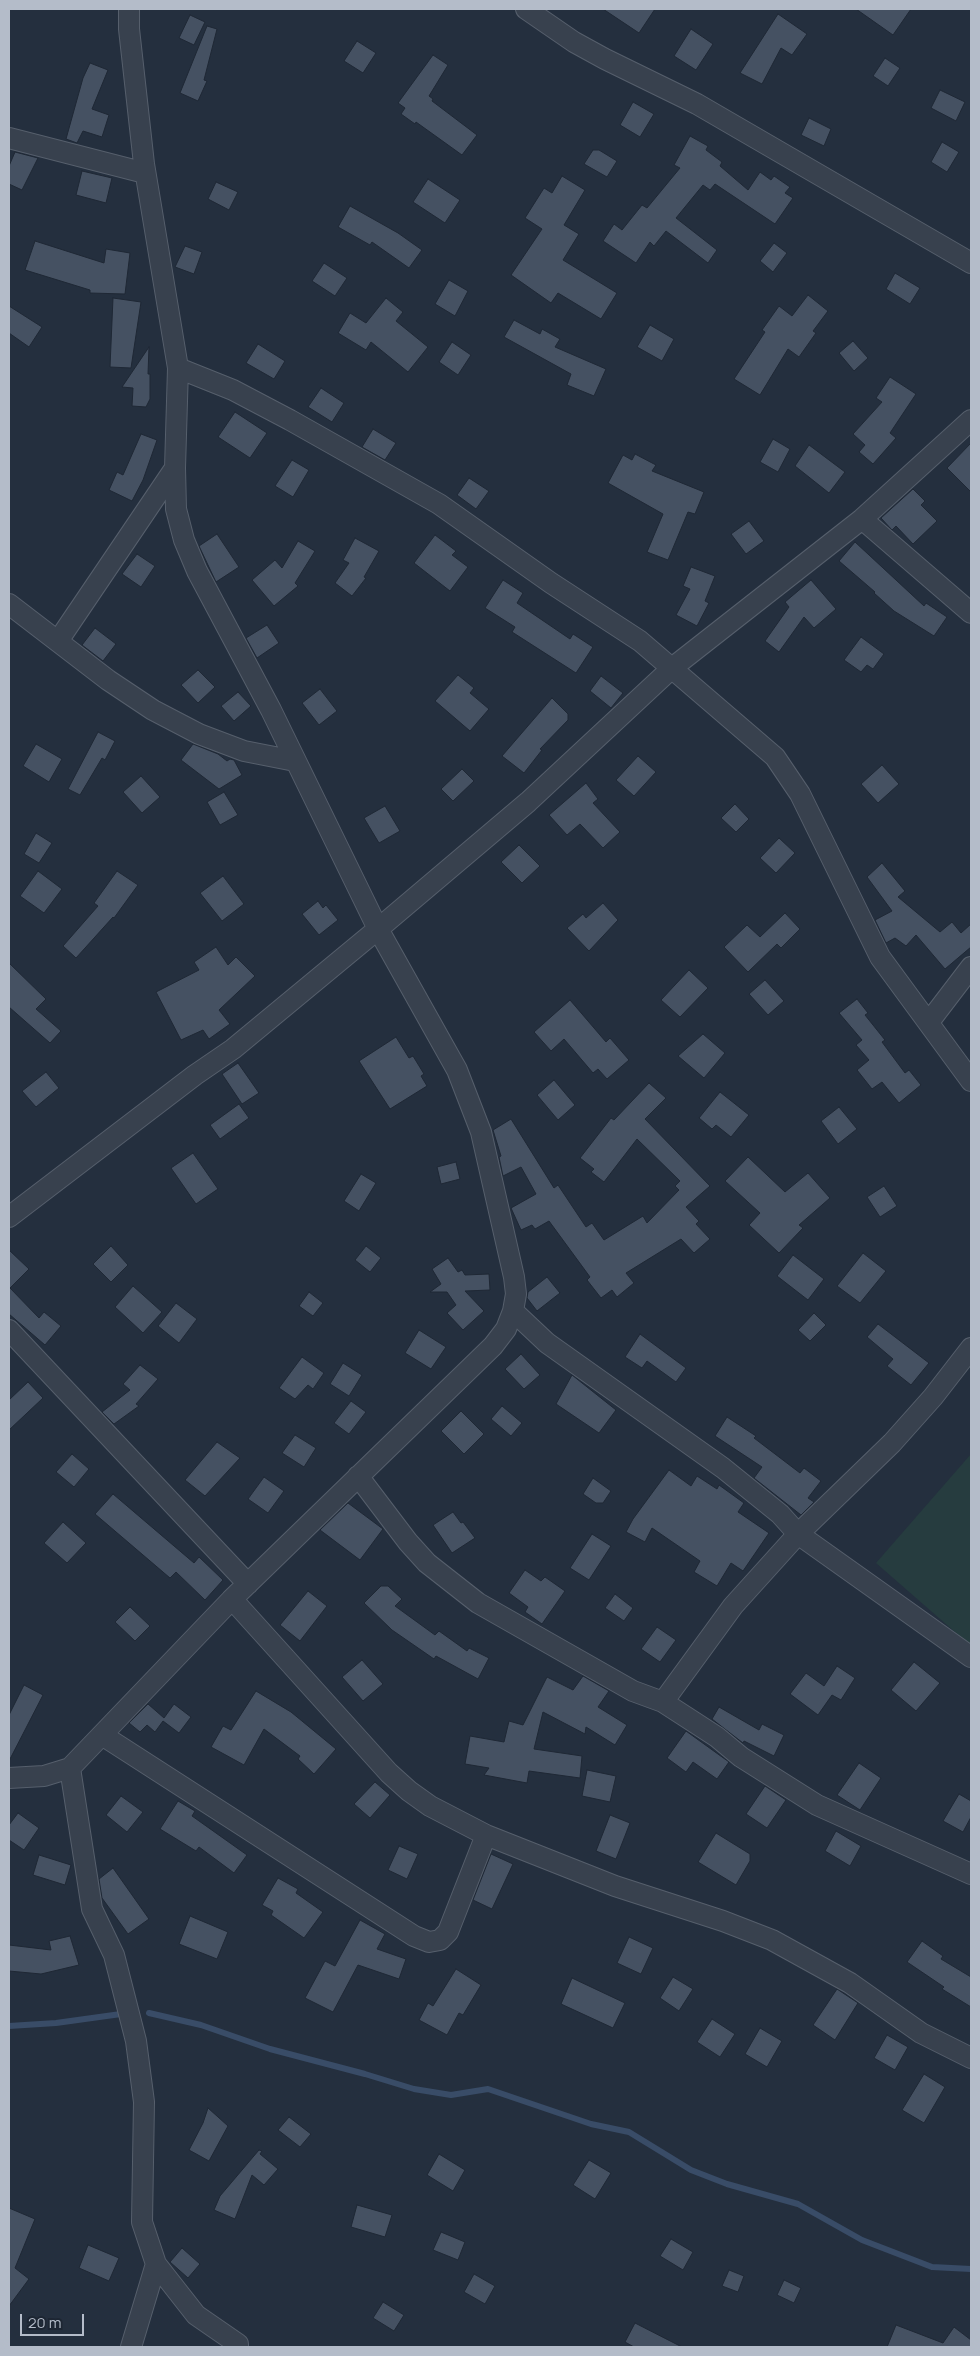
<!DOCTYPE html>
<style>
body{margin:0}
#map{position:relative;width:980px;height:2356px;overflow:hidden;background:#242f3e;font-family:Manrope,sans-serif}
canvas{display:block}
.frame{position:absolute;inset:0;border:10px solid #b4bcc9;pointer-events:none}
.scale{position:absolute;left:20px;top:2314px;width:64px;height:22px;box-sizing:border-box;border:2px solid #b4bcc9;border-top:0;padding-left:6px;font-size:15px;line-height:18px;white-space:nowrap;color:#b4bcc9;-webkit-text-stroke:4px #1d2633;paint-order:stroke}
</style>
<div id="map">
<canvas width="980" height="2356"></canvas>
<div class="frame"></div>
<div class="scale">20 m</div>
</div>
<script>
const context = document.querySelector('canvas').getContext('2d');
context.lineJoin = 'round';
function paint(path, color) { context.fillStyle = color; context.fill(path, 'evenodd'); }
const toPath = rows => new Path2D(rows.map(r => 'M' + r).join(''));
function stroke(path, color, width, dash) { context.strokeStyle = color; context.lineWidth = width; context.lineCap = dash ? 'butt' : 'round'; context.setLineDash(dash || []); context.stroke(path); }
const green = toPath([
 [971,1454,971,1646,876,1563]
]);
const stream = toPath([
 [149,2013,201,2025,270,2049,365,2074,414,2089,451,2095,488,2089,591,2124,629,2132,691,2170,727,2184,798,2204,862,2240,932,2267,971,2269],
 [9,2026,56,2023,121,2014]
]);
const building = toPath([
 [603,9,655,9,639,33,603,9],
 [856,9,911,9,893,35,856,9],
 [778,14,807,34,792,55,781,48,762,84,740,73,778,14],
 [190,15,205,22,194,45,179,38,190,15],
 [207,26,217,29,204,80,207,81,198,101,180,93,207,26],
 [691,29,713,44,696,70,674,56,691,29],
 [357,41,376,53,363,73,344,61,357,41],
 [433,55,448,65,429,96,433,99,432,101,477,135,462,155,416,122,415,124,401,114,405,108,398,103,433,55],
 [885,58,900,68,888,86,873,76,885,58],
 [90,63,108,70,92,109,109,115,102,137,83,131,77,143,66,139,83,78,90,63],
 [940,90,965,102,956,121,931,108,940,90],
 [633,102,654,114,640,137,620,125,633,102],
 [809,118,831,129,824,146,801,135,809,118],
 [690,136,708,146,706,150,722,162,720,166,748,190,760,172,771,180,774,176,790,187,785,193,793,198,775,224,715,184,710,190,703,185,676,218,717,250,708,263,666,231,654,246,650,242,636,263,603,241,614,224,622,230,642,205,647,208,680,168,674,165,690,136],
 [942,142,959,152,947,172,931,162,942,142],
 [593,150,599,150,617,161,607,177,584,164,593,150],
 [15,152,38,158,22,190,9,184,9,166,15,152],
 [82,171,112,178,106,203,76,195,82,171],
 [562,176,585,190,564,225,579,234,563,260,617,293,601,319,558,293,551,303,511,275,542,229,525,218,544,188,552,193,562,176],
 [428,179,460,200,445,223,413,202,428,179],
 [216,182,238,192,229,210,208,199,216,182],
 [350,206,398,233,422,250,409,268,372,242,370,245,338,227,350,206],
 [35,241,104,263,106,249,130,253,125,294,90,293,90,290,25,270,35,241],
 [774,243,787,253,773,272,760,261,774,243],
 [185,246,202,252,194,274,175,267,185,246],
 [324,263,347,278,335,296,312,281,324,263],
 [895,273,920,288,910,304,886,289,895,273],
 [449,280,468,291,455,316,435,304,449,280],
 [808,295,828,311,813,331,816,333,799,357,788,349,760,395,734,379,765,332,762,330,779,306,792,316,808,295],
 [113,298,141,302,131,368,110,367,113,298],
 [386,298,403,312,396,321,428,347,408,372,371,342,366,350,338,333,350,313,366,323,386,298],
 [9,306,42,327,29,347,9,333,9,306],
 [514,320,540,334,542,329,560,339,555,347,606,369,594,396,567,385,571,374,504,337,514,320],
 [650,325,674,339,662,361,637,347,650,325],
 [853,341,868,358,854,371,839,353,853,341],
 [452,342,471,355,458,375,439,362,452,342],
 [258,344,285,361,274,379,246,363,258,344],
 [149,347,148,374,150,374,150,399,146,407,132,406,133,388,122,387,149,347],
 [890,377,916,394,890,433,896,438,873,464,859,452,865,445,853,434,882,402,876,398,890,377],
 [321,388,344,403,332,422,308,407,321,388],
 [235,412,267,433,250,458,218,437,235,412],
 [373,429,396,443,385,460,362,447,373,429],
 [141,434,157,440,143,480,132,501,109,490,117,472,123,475,141,434],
 [773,439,790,449,778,472,760,462,773,439],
 [971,443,971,492,947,468,971,443],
 [809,445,845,472,829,493,795,466,809,445],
 [635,454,656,465,652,471,704,492,695,514,688,512,668,560,647,552,663,514,608,483,623,455,632,460,635,454],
 [292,460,309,470,293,497,275,486,292,460],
 [469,478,489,491,476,509,457,495,469,478],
 [913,489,925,501,921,505,937,521,913,544,896,526,892,530,881,518,913,489],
 [749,521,764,541,746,554,731,534,749,521],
 [217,534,239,567,216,582,199,546,217,534],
 [435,535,456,551,452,555,468,567,450,591,414,563,435,535],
 [355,538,379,551,364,577,366,578,352,596,335,583,349,563,343,560,355,538],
 [298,541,315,551,295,583,298,586,274,606,252,580,275,560,282,568,298,541],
 [855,542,924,606,926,603,947,617,934,636,894,611,874,593,875,592,839,561,855,542],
 [137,554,155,566,141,587,122,574,137,554],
 [691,567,715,576,705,601,709,603,697,626,676,615,690,589,683,586,691,567],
 [503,580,523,593,517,603,570,639,573,634,593,647,576,673,512,632,515,627,485,608,503,580],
 [811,580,836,609,814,628,804,617,779,652,765,641,789,607,785,602,811,580],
 [267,625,279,643,257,658,246,638,267,625],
 [95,628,116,644,103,661,82,645,95,628],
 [861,637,884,654,873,669,867,665,861,672,844,660,861,637],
 [198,670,215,687,198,703,181,685,198,670],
 [458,675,474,688,470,693,489,709,470,731,435,701,458,675],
 [601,676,623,693,611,708,590,691,601,676],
 [320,689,337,711,319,725,302,703,320,689],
 [238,692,251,706,234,721,221,706,238,692],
 [552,698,568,714,568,720,540,749,542,750,524,773,502,756,552,698],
 [98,732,115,741,105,760,102,758,80,795,68,789,98,732],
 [36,744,62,759,49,782,23,766,36,744],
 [193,744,218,754,227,761,230,759,234,760,242,775,219,789,181,760,193,744],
 [638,756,656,772,634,796,616,780,638,756],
 [882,765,899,784,878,803,861,784,882,765],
 [462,769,474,781,453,801,441,789,462,769],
 [141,776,160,797,142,813,123,792,141,776],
 [586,783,598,799,593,803,620,832,603,848,580,824,567,835,549,815,586,783],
 [224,792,238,815,220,825,207,802,224,792],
 [735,804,749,819,736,832,721,818,735,804],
 [385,806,400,831,379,843,364,818,385,806],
 [36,833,52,843,39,863,24,854,36,833],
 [779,838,795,853,776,873,760,858,779,838],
 [519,845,540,866,522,883,501,862,519,845],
 [882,863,905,891,898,897,940,932,952,922,961,933,971,924,971,947,945,969,916,935,906,946,895,938,886,943,875,920,892,911,867,877,882,863],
 [38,871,62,889,44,913,20,896,38,871],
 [117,871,138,885,114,918,113,917,76,958,63,946,98,906,94,903,117,871],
 [223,876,244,904,222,921,200,893,223,876],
 [318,901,323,908,326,905,338,920,319,935,302,914,318,901],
 [603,903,618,920,589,951,567,928,583,914,586,918,603,903],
 [785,913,800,929,781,948,777,944,748,972,724,947,747,925,760,937,785,913],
 [216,947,228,965,236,957,255,976,219,1010,230,1024,209,1039,203,1030,181,1040,156,992,199,970,194,962,216,947],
 [9,963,46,999,36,1009,61,1031,50,1043,9,1007,9,963],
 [689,970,708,988,680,1017,661,1000,689,970],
 [765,980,784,1001,768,1015,749,994,765,980],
 [857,999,868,1013,865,1015,885,1040,882,1042,905,1073,909,1070,921,1085,899,1103,882,1082,872,1089,857,1070,869,1060,856,1045,862,1040,839,1013,857,999],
 [570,1000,606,1042,610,1038,629,1060,607,1079,598,1069,593,1073,564,1039,551,1051,534,1032,570,1000],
 [703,1034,725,1053,704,1078,678,1056,703,1034],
 [396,1037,409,1058,413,1056,424,1074,421,1076,427,1086,390,1109,359,1061,396,1037],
 [238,1063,259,1093,242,1104,222,1074,238,1063],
 [46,1072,59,1088,36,1107,22,1091,46,1072],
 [554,1080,575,1105,558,1120,537,1095,554,1080],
 [649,1083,666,1098,645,1119,710,1186,686,1207,699,1221,696,1224,710,1239,694,1253,681,1239,626,1273,634,1283,617,1297,612,1290,601,1298,587,1280,590,1277,549,1221,535,1229,532,1225,521,1230,511,1208,536,1194,521,1167,503,1176,499,1157,501,1156,493,1130,511,1119,554,1188,558,1185,586,1227,592,1223,604,1240,643,1216,647,1223,679,1190,675,1186,680,1181,637,1139,604,1182,591,1172,594,1169,580,1158,611,1118,614,1120,649,1083],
 [720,1092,749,1115,731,1137,716,1125,712,1129,699,1118,720,1092],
 [239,1104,249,1118,220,1139,210,1125,239,1104],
 [839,1107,857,1129,838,1144,821,1121,839,1107],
 [193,1153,218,1189,196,1204,171,1168,193,1153],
 [748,1157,785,1192,808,1173,830,1198,799,1225,803,1228,779,1253,749,1225,760,1213,725,1181,748,1157],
 [456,1162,460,1179,441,1184,437,1167,456,1162],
 [361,1174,376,1183,359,1211,344,1201,361,1174],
 [884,1186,897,1206,880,1217,867,1197,884,1186],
 [111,1246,128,1265,111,1282,93,1264,111,1246],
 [366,1246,381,1258,370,1272,355,1260,366,1246],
 [9,1250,29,1269,10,1288,39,1318,44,1312,61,1326,45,1345,9,1314,9,1250],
 [863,1253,886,1271,860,1303,837,1286,863,1253],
 [793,1255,824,1279,808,1300,777,1276,793,1255],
 [448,1258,458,1272,462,1270,465,1275,489,1274,490,1290,465,1291,484,1311,463,1330,447,1313,456,1305,447,1292,430,1292,441,1284,432,1269,448,1258],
 [547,1277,560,1293,537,1311,527,1298,528,1292,547,1277],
 [133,1286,162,1312,143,1333,115,1307,133,1286],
 [309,1292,323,1303,313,1316,299,1306,309,1292],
 [176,1303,197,1319,179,1343,158,1326,176,1303],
 [814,1313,826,1325,810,1341,798,1330,814,1313],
 [878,1324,929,1363,911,1385,887,1366,893,1359,867,1337,878,1324],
 [419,1330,446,1347,431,1369,405,1353,419,1330],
 [640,1334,686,1368,676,1382,647,1361,642,1368,625,1357,640,1334],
 [521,1354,540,1375,524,1389,505,1369,521,1354],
 [302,1357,324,1373,313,1389,308,1385,295,1399,279,1388,302,1357],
 [343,1363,362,1375,349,1396,330,1384,343,1363],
 [140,1365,158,1379,136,1404,139,1406,114,1424,102,1412,130,1390,123,1384,140,1365],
 [572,1375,616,1410,599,1433,556,1404,572,1375],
 [28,1382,43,1398,9,1430,9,1400,28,1382],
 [351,1401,366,1412,349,1434,334,1423,351,1401],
 [502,1406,522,1423,511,1436,491,1419,502,1406],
 [461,1411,484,1434,464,1454,441,1431,461,1411],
 [727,1417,756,1436,754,1438,800,1473,804,1468,821,1481,808,1498,814,1502,801,1515,754,1478,762,1467,715,1436,727,1417],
 [295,1435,316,1448,304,1467,282,1453,295,1435],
 [217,1442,240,1458,205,1496,185,1480,217,1442],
 [72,1454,89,1469,74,1487,56,1472,72,1454],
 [669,1470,691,1486,697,1476,717,1489,719,1485,744,1503,738,1512,769,1533,743,1571,731,1563,717,1586,694,1572,700,1561,652,1528,645,1542,626,1532,633,1519,669,1470],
 [264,1477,284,1491,268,1513,248,1499,264,1477],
 [593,1478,611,1491,603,1503,596,1503,583,1494,593,1478],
 [113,1494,194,1563,199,1557,223,1580,205,1600,176,1572,170,1578,95,1514,113,1494],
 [348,1503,383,1529,360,1560,320,1530,348,1503],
 [453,1512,461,1523,463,1522,475,1538,452,1553,433,1525,453,1512],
 [63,1522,86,1543,67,1563,44,1543,63,1522],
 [592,1534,611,1546,589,1580,570,1568,592,1534],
 [525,1570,541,1581,545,1577,565,1591,542,1624,525,1612,528,1607,509,1593,525,1570],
 [381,1586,388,1586,402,1599,395,1606,435,1635,439,1631,467,1651,469,1648,489,1658,478,1679,436,1656,434,1659,392,1630,364,1603,381,1586],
 [308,1591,327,1606,300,1641,280,1625,308,1591],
 [615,1594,633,1608,624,1621,605,1608,615,1594],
 [130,1607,150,1626,135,1641,115,1622,130,1607],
 [657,1627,676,1640,660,1662,641,1649,657,1627],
 [362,1660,383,1684,363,1701,342,1677,362,1660],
 [914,1662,940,1683,916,1711,891,1690,914,1662],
 [837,1666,855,1678,841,1700,832,1695,818,1715,790,1694,806,1673,824,1686,837,1666],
 [583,1676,609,1691,598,1707,627,1725,615,1745,586,1727,585,1734,543,1712,534,1749,582,1756,580,1778,529,1771,527,1783,484,1775,489,1768,465,1764,470,1736,504,1742,509,1721,523,1725,547,1677,573,1690,583,1676],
 [24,1685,43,1695,9,1761,9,1715,24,1685],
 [256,1691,291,1712,336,1749,314,1774,298,1759,300,1756,264,1729,244,1765,211,1747,223,1726,231,1730,256,1691],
 [148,1704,164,1718,174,1704,191,1717,179,1733,163,1721,155,1732,147,1725,140,1732,129,1723,148,1704],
 [719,1707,759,1730,762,1724,784,1735,774,1756,744,1741,743,1743,712,1719,719,1707],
 [686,1731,729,1762,717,1779,693,1762,686,1772,667,1758,686,1731],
 [859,1763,881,1778,860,1810,837,1795,859,1763],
 [587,1770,616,1776,610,1802,582,1796,587,1770],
 [375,1782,390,1795,370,1818,354,1804,375,1782],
 [765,1786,786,1800,767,1828,746,1814,765,1786],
 [959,1794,971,1801,971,1817,963,1832,943,1821,959,1794],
 [121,1796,143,1812,127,1832,106,1815,121,1796],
 [178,1801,195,1811,192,1816,247,1855,234,1873,199,1847,196,1851,160,1829,178,1801],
 [18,1813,39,1828,24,1850,9,1840,9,1825,18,1813],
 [610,1815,630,1823,616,1859,596,1851,610,1815],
 [836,1831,861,1846,850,1866,825,1851,836,1831],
 [716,1833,750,1854,750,1861,736,1885,698,1862,716,1833],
 [399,1846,418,1854,407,1879,388,1870,399,1846],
 [491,1854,513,1864,492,1909,473,1900,491,1854],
 [39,1855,71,1865,65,1885,33,1875,39,1855],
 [113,1868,149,1919,128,1934,102,1898,99,1879,113,1868],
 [278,1878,298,1889,296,1893,323,1912,304,1938,271,1915,273,1911,262,1905,278,1878],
 [190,1916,228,1932,217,1959,179,1944,190,1916],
 [360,1920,385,1934,377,1949,406,1959,399,1979,358,1965,333,2012,305,1998,325,1961,335,1966,360,1920],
 [70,1936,79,1965,41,1974,9,1971,9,1945,51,1950,49,1941,70,1936],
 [629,1937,653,1948,641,1974,617,1963,629,1937],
 [922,1941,943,1956,941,1959,971,1977,971,2007,942,1989,944,1987,907,1962,922,1941],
 [456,1969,481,1985,463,2015,459,2013,447,2035,419,2020,428,2003,433,2006,456,1969],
 [673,1977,693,1989,679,2011,660,1998,673,1977],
 [572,1978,625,2003,613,2028,561,2004,572,1978],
 [837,1989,858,2003,835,2040,813,2025,837,1989],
 [712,2019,735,2034,720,2057,697,2042,712,2019],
 [760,2028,782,2041,767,2067,745,2054,760,2028],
 [887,2035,908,2047,895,2070,874,2058,887,2035],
 [924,2074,945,2087,924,2123,902,2110,924,2074],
 [208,2108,228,2126,209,2161,189,2150,203,2123,208,2108],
 [289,2117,311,2134,300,2147,278,2130,289,2117],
 [259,2150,262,2151,260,2154,278,2169,264,2185,252,2175,235,2219,214,2210,220,2196,259,2150],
 [439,2154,465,2170,453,2191,427,2175,439,2154],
 [589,2160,611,2173,595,2199,573,2185,589,2160],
 [357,2205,392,2215,385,2237,351,2227,357,2205],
 [9,2208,35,2219,15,2268,29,2279,9,2306,9,2208],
 [441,2232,465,2242,458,2260,433,2250,441,2232],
 [671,2239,693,2252,683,2270,660,2256,671,2239],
 [88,2245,119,2258,109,2281,79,2268,88,2245],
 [182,2248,200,2264,188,2278,170,2262,182,2248],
 [729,2270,744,2276,738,2292,722,2286,729,2270],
 [474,2274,495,2286,485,2304,464,2292,474,2274],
 [784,2280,801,2288,794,2303,777,2295,784,2280],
 [383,2302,404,2315,394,2331,373,2318,383,2302],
 [635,2323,682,2347,634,2347,625,2342,635,2323],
 [896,2325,943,2343,954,2327,971,2340,971,2347,887,2347,896,2325]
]);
const street = toPath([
 [526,9,574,42,605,59,697,104,971,263],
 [9,138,145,173],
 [178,368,233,390,290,420,439,504,551,583,640,641,775,757,800,794,880,957,971,1081],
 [862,519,971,613],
 [9,604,108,680,153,710,199,734,244,751,295,761],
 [58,641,175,468],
 [929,1022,971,967],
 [9,1217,195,1075,233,1049,378,929,528,802,672,668,862,519,971,420],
 [513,1311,547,1343,723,1468,780,1514,798,1534,971,1657],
 [9,1330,248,1584],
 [358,1476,408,1542,427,1563,478,1603,633,1691,663,1702,717,1737,741,1757,817,1805,971,1874],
 [232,1599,389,1773,409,1791,430,1806,486,1835,615,1886,723,1921,772,1940,850,1983,921,2033,971,2058],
 [663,1702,733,1606,798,1534,892,1443,933,1397,971,1348],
 [102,1735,414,1936,429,1942,440,1940,448,1932,486,1835],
 [70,1768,92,1909,114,1955,136,2041,144,2102,142,2222,156,2264,131,2347],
 [9,1778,44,1776,70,1768,232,1599,493,1346,506,1329,513,1311,516,1294,514,1277,481,1132,457,1070,378,929,271,710,197,571,184,540,176,509,175,468,178,368,144,164,129,29,129,9],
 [156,2264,196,2315,238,2344,238,2347]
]);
paint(green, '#263c3f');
stroke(stream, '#394c67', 6);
paint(building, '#455162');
stroke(building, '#1f2835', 1);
stroke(street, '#565f6c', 22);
stroke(street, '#38414e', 20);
</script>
